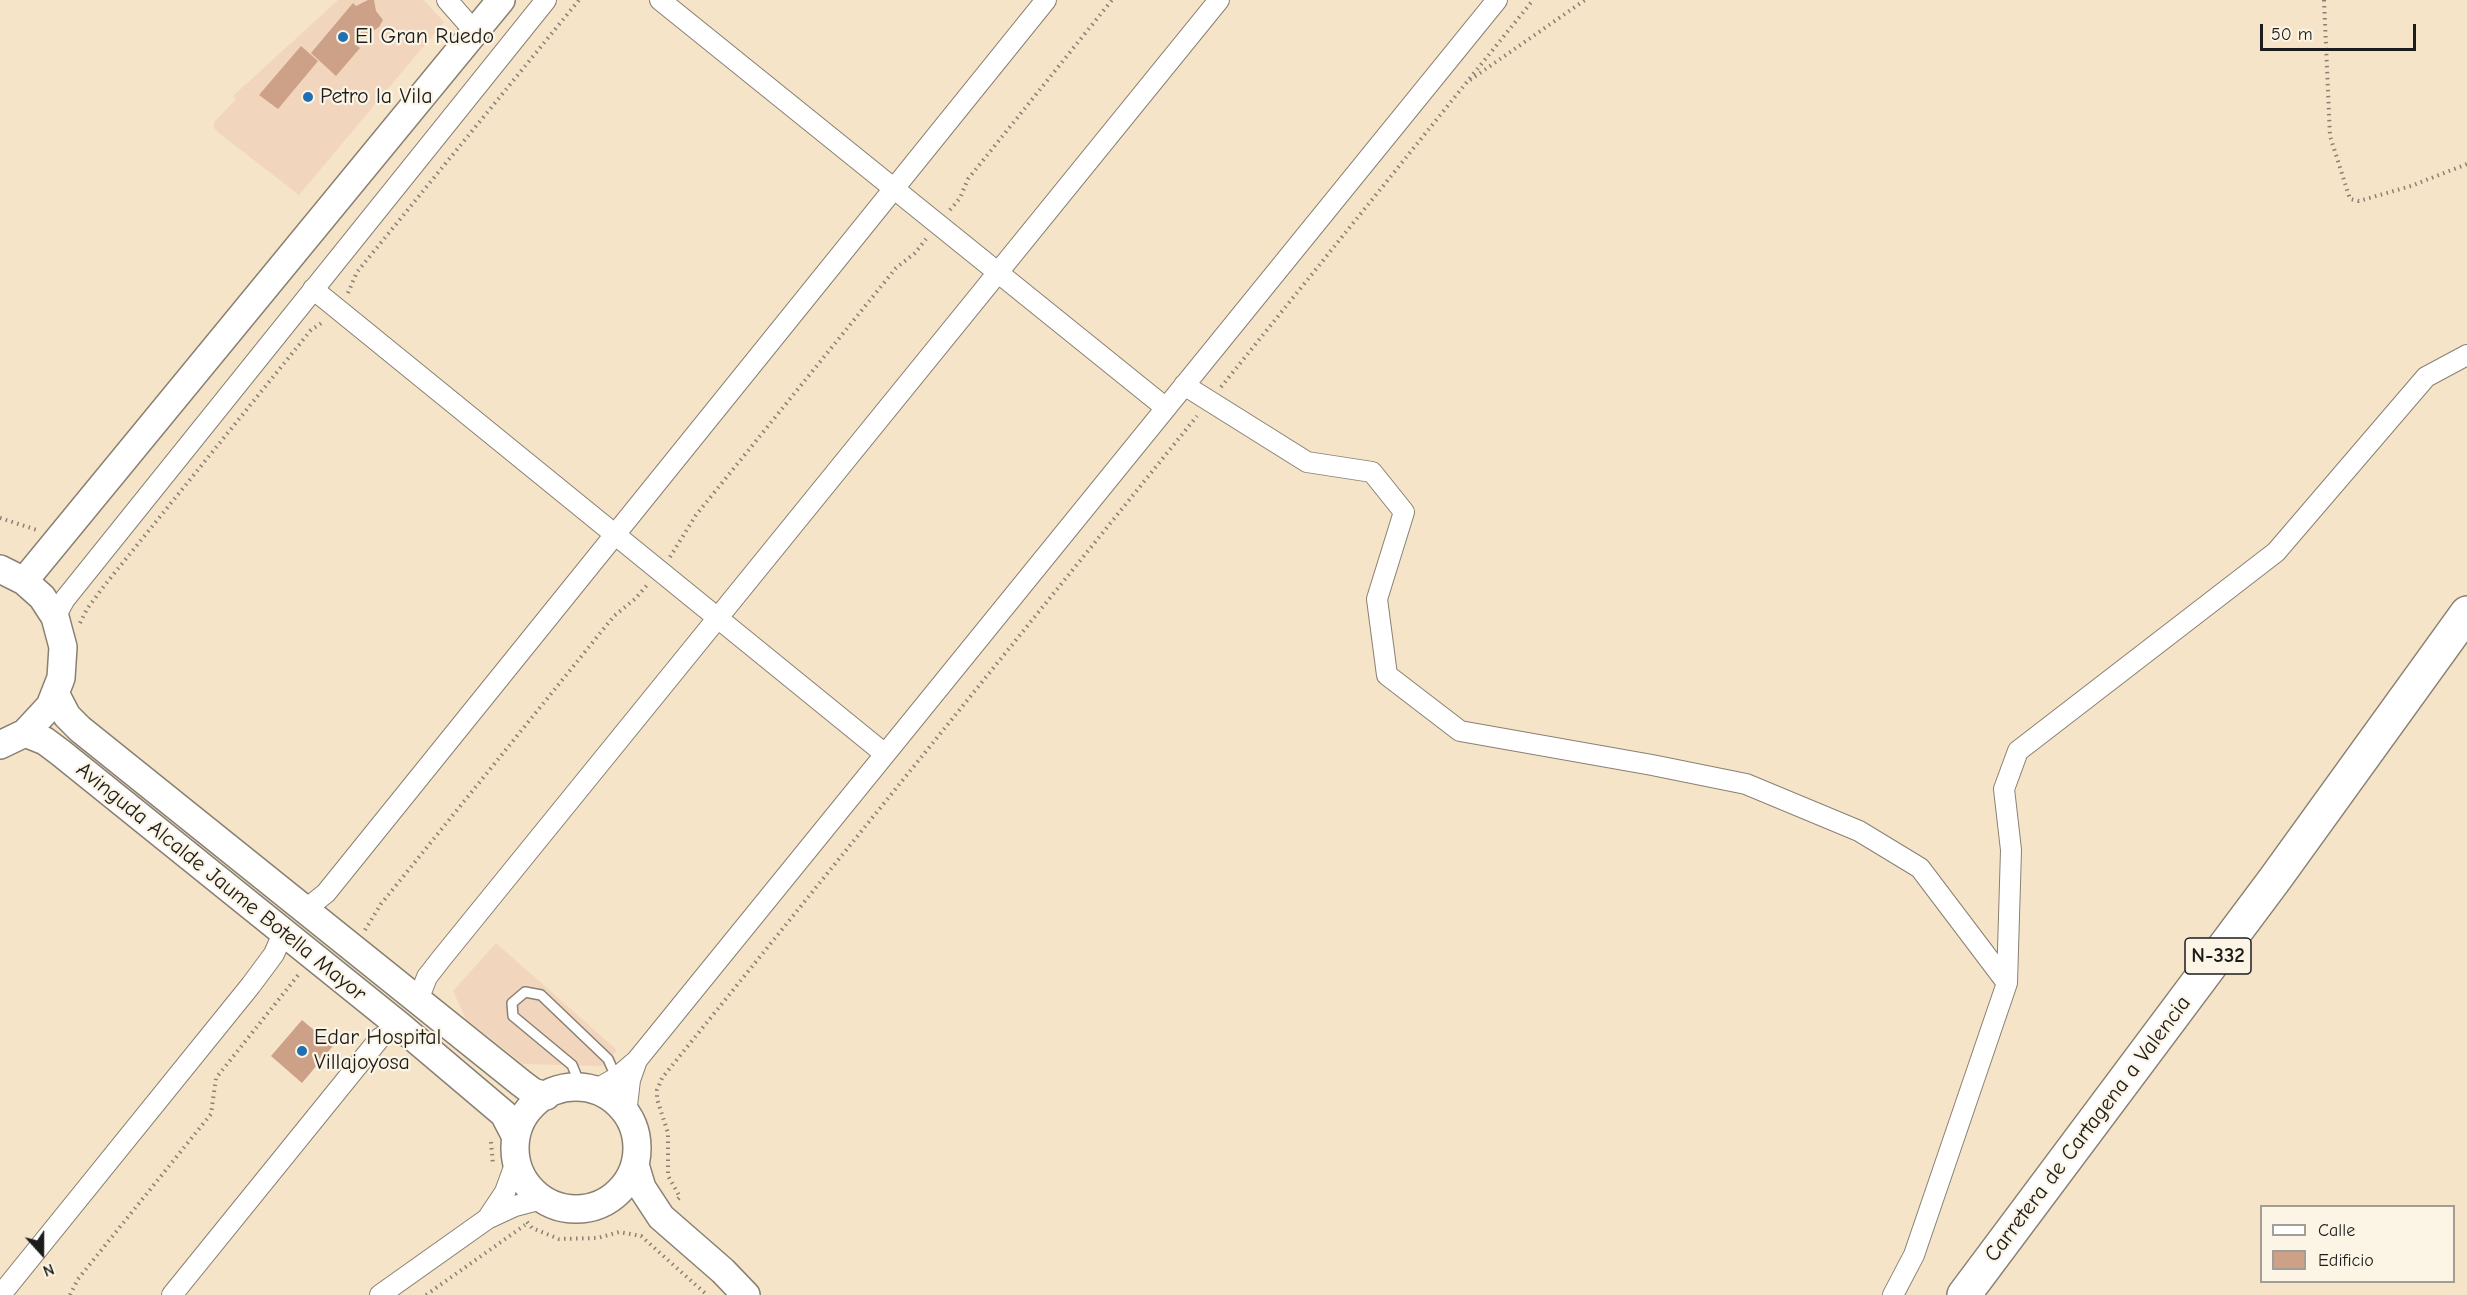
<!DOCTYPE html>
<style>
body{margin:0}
#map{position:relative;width:2467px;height:1295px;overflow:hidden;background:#f6e4c9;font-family:"Comic Neue",sans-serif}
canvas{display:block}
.legend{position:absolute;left:2260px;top:1205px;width:195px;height:78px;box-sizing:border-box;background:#fcf5e5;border:2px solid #a29e95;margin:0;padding:8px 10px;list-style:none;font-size:18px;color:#1c1c1c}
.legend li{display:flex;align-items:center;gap:12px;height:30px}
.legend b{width:30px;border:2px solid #a29e95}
.north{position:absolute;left:12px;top:1223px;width:60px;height:60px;-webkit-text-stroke:4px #fcf5e5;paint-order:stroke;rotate:159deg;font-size:16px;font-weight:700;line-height:24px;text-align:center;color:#1c1c1c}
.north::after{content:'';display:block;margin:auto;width:21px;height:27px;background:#1c1c1c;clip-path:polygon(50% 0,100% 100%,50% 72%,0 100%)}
.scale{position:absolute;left:2260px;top:24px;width:156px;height:27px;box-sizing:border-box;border:3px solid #1c1c1c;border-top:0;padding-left:8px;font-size:18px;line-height:21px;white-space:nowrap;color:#1c1c1c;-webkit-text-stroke:4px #fcf5e5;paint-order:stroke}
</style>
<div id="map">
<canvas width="2467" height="1295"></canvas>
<ul class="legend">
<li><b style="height:8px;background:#fff"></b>Calle</li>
<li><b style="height:16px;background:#cca187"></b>Edificio</li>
</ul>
<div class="north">N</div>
<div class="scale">50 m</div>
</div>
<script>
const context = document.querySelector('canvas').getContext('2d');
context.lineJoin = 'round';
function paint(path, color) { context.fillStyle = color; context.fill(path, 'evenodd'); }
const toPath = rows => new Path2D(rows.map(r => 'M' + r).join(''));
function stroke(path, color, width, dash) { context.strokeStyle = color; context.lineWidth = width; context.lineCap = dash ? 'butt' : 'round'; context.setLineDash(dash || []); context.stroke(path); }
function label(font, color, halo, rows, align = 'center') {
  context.font = font + ' "Comic Neue",sans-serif'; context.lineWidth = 4.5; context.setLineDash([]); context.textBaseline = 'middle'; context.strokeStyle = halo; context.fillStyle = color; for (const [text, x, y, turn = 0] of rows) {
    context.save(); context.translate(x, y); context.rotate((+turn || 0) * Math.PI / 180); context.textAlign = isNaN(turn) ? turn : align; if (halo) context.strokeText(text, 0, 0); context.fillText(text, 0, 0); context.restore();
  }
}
const built = toPath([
 [338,0,424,0,444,22,299,195,220,134,214,128,214,122,236,99,233,96],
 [496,943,617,1050,602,1066,523,1064,466,1019,453,991]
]);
const building = toPath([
 [368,0,374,0,376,11,383,20,379,27,354,44,360,48,336,76,311,53,353,3,356,6],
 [301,46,318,61,278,109,259,95],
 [302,1020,333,1046,302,1083,271,1056]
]);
const path = toPath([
 [2324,0,2330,136,2350,199,2359,201,2411,186,2467,164],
 [1470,80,1585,0],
 [950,210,960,198,968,179,1112,0],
 [348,293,357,272,579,0],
 [1221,387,1533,0],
 [0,518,37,530],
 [670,557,696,515,896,268,915,253,926,239],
 [80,623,87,609,104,586,311,330,323,322],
 [365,930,381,904,614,616,635,599,648,584],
 [491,1142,493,1165],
 [678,1199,680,1197,668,1176,668,1133,657,1099,657,1090,662,1078,1197,416],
 [527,1222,532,1228,559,1239,598,1238,619,1232,641,1236,707,1295],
 [70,1295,78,1279,211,1114,216,1078,299,974],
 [426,1295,525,1225]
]);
const lane = toPath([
 [582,1089,572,1065,513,1016,512,1003,525,992,541,995,608,1059,616,1077]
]);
const street = toPath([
 [447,0,475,32],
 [660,0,1166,408],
 [313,289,885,754],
 [1184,385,1307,462,1372,472,1404,512,1377,599,1387,675,1460,731,1652,765,1746,784,1859,831,1920,868,2007,983],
 [55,617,65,599,546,0],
 [306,909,326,893,1046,0],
 [418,1000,427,977,441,959,1219,0],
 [637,1060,1497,0],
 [593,1091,616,1078,637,1060,630,1080,626,1114],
 [517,1159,505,1192,487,1219,515,1206,534,1201,545,1201],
 [3,1292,251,985,274,954,284,931],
 [172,1295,380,1038,400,1026],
 [380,1295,487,1219],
 [1893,1295,1914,1255,2007,983,2011,850,2004,789,2018,751,2276,552,2426,377,2467,355]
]);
const secondary = toPath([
 [0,569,24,581,42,597,55,617,63,647,61,678,50,706,25,733,0,745],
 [24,581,501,0],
 [56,695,67,716,80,729,521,1083,533,1092,546,1096],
 [25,733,45,741,61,753,400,1026,504,1114,516,1137],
 '515 1148a61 61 0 1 1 122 0a61 61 0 1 1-122 0Z',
 [636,1168,642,1188,661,1217,723,1271,746,1295]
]);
const highway = toPath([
 [1964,1295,2275,879,2467,613]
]);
const markers = [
 [343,37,6,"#1f6fb2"],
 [308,97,6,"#1f6fb2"],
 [302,1051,6,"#1f6fb2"]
];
const shields = [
 [2218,956,66]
];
const shieldNames = [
 ["N-332",2218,956]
];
const poiNames = [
 ["El Gran Ruedo",355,37],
 ["Petro la Vila",320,97],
 ["Edar Hospital",314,1038],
 ["Villajoyosa",314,1063]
];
const streetNames = [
 ["Avinguda Alcalde Jaume Botella Mayor",221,882,39],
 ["Carretera de Cartagena a Valencia",2088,1129,-53]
];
paint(built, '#f2d5bd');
paint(building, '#cca187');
stroke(lane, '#898072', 12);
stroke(street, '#898072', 22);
stroke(secondary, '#898072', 30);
stroke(highway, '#898072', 36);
stroke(path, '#898072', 4, [1.5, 4.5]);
stroke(lane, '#fff', 9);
stroke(street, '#fff', 20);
stroke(secondary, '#fff', 27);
stroke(highway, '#fff', 33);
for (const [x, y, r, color] of markers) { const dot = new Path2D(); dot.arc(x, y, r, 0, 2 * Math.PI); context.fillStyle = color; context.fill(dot); stroke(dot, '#fcf5e5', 2); }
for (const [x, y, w] of shields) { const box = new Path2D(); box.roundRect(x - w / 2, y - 18, w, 36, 4.5); context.fillStyle = '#fcf5e5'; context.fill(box); stroke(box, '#1c1c1c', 1.5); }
label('bold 21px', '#1c1c1c', null, shieldNames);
label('22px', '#1c1c1c', '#fcf5e5', poiNames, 'left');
label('22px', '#1c1c1c', '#fcf5e5', streetNames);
</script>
